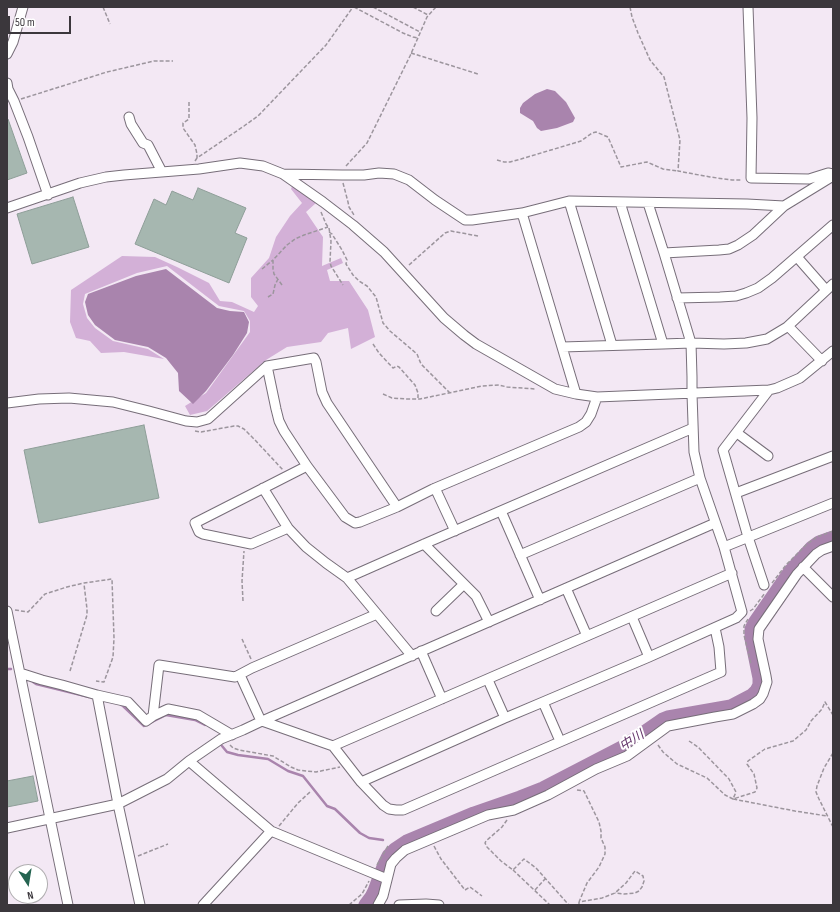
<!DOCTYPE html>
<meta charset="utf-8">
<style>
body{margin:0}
#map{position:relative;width:840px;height:912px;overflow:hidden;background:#f3e8f4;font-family:"Sofia Sans Condensed",sans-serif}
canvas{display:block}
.frame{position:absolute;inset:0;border:8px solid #3b373c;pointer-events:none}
.north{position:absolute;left:8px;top:864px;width:40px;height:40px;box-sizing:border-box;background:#fff;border:1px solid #b1afb1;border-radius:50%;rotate:168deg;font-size:11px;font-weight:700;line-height:16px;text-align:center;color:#3b373c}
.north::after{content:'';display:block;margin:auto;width:14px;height:18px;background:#256451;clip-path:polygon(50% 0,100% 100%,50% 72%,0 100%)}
.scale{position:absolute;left:8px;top:16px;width:63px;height:18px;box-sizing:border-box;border:2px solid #3b373c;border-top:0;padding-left:5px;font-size:12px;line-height:14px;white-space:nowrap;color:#3b373c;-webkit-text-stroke:3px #fff;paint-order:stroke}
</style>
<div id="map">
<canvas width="840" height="912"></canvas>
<div class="frame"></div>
<div class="north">N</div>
<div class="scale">50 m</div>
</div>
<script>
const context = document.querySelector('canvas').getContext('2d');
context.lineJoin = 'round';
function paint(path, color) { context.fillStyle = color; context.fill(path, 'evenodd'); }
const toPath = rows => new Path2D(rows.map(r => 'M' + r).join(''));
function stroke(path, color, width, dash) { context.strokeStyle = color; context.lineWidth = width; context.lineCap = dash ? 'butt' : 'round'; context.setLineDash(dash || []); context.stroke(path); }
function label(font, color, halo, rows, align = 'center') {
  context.font = font + ' "Sofia Sans Condensed","Noto Sans JP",sans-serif'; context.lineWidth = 4; context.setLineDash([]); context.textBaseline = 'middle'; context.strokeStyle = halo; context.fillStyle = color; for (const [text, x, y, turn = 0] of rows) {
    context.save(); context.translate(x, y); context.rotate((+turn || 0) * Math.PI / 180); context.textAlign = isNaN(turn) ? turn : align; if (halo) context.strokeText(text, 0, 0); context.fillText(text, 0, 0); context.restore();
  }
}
const green = toPath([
 [293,184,316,203,306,212,323,237,322,266,341,258,343,263,327,270,330,281,349,281,368,310,375,337,351,349,348,328,328,333,321,342,287,347,266,360,207,411,190,415,185,406,206,393,250,332,250,321,244,311,219,306,167,266,137,273,85,294,83,304,87,318,95,328,113,341,148,349,164,359,124,352,101,353,90,341,76,338,70,322,71,290,122,256,155,257,177,267,209,283,220,301,232,302,254,312,258,306,251,297,251,278,269,258,276,237,290,216,302,203,291,189]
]);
const water = toPath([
 [547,89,555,91,566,102,575,118,573,122,557,128,541,131,537,128,533,121,520,113,520,108,523,103,535,94],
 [166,269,217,308,230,311,244,312,249,322,247,333,233,355,206,391,193,404,179,391,178,373,166,358,148,347,115,340,95,325,88,315,85,302,88,294,136,276]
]);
const stream = toPath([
 [7,669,11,669],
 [33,682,36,684,89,697],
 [121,705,123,706,144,726,166,715,195,720,205,725],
 [222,746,227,752,238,755,268,759,288,771,303,776,327,806,335,809,360,833,369,838,383,840]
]);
const river = toPath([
 [366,905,372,897,375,891,385,864,389,856,395,850,407,842,474,814,520,798,543,789,624,747,663,720,668,718,731,707,752,696,757,691,760,685,760,678,752,639,752,629,755,623,791,571,812,548,819,543,833,538]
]);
const building = toPath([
 [7,119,8,119,27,173,7,180,7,119],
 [198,188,246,208,235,233,247,238,229,283,135,244,154,199,166,205,172,191,193,200,198,188],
 [73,197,89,247,32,264,17,214,73,197],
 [144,425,159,498,39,523,24,450,144,425],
 [33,776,38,801,7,807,7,781,33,776]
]);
const path = toPath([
 [103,7,110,24],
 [354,7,403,33,413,37,418,38],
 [373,7,420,32],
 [413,7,428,15],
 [630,7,632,17,638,33,650,60,664,77,668,93,680,140,678,171,710,177,732,180,742,180],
 [411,53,478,74],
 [21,99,107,72,154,61,173,61],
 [189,102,189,119,183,123,183,128,195,145,197,154,197,158],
 [497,160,504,162,510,162,521,159,581,141,592,133,596,132,608,137,621,167,647,162,663,169,678,171],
 [195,161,197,158,244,126,258,116,326,45,353,7],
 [346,166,367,143,410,56,427,17,436,7],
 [343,183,348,202,349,207,354,215],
 [321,212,326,224,329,228,331,241,330,262,331,266,343,285],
 [329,232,332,234,342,250,347,260,346,264,353,275,359,281,367,286,376,297,383,323,390,331,417,354,421,364,450,393],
 [409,265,445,233,451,231,478,236],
 [262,269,273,260],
 [282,285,274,274,273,269,273,260,287,245,295,239,304,235,328,227],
 [268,297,273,294,275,285,278,279],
 [373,344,379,353,393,368,397,366,399,367,415,385,418,393,418,398],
 [383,394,392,398,407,399,420,399,482,386,499,385,507,387,536,389],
 [195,431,201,432,234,426,238,426,244,429,255,440,283,470],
 [772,583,786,565,807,544,817,537,833,531],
 [243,601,242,581,244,551],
 [15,610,28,612,45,594,67,587,84,583,112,579,114,638,113,657,104,682,96,681],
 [750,611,753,609,765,593],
 [748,619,744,626,744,635,751,664],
 [242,639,251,659],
 [70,671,87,615,87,609,84,584],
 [689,741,698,747,729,779,736,792,733,799,795,811,827,816],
 [230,745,233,748,239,750,273,756,291,767,298,770,306,771,316,772,340,767],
 [658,745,663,752,677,764,707,778,725,795,733,799,755,792,757,788,754,774,747,764,748,761,765,749,793,741,806,730,811,721,822,709,825,702,833,715],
 [833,753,824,768,817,786,816,792,819,799,833,827],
 [577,790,584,791,599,822,601,831,601,838,605,847,605,854,599,867,587,883,579,902],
 [507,820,502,827,486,841,485,843,487,847,501,861,513,870,524,859,536,868,569,905],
 [279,826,298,803,310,792],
 [434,846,441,859,465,890,470,887,482,896],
 [138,856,168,844],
 [377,865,388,846],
 [513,870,550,905],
 [535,890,545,879],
 [349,905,362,894,369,881],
 [579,905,579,902,602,898,615,893,626,883,635,871,643,876,644,881,642,887,639,891,635,893,624,894,615,893]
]);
const minor = toPath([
 [748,7,752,118,751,178,809,179,828,173,833,174],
 [7,54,13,42,23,7],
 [7,83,8,89,14,101,28,137,48,195],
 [129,117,131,124,143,143,148,145,162,172],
 [283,174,342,175,364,175,379,173,394,174,409,180,435,200,465,220,472,220,522,213,569,201,747,204,784,206],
 [569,201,612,345],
 [7,208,80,183,106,177,124,175,199,169,240,163,263,166,283,174,323,202,353,225,384,252,444,318,464,335,476,344,555,389,576,394,597,397,769,390,777,388,800,378,833,351],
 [522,213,576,394],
 [664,253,719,250,729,249,738,245,753,235,784,206,833,176],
 [797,257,826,290],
 [677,298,720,297,736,296,746,293,758,288,772,278,833,225],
 [788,326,822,361],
 [663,344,691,343,724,344,746,343,767,339,787,327,833,284],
 [562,347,663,344,620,202],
 [267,366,276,409,279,421,284,431,307,466,345,517,355,523,360,522,397,507,433,489,579,427,586,422,591,414,597,397],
 [7,403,39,399,69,398,113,402,149,411,186,421,197,422,208,419,267,366,314,358,316,362,322,392,327,403,397,507],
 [737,433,768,456],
 [307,466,195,523,199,532,203,534,251,544,288,528,306,547,326,563,347,578,412,656],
 [263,488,288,528],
 [435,488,455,531],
 [736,493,833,456],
 [501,511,540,600],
 [424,544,476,596,489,622],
 [724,547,833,503],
 [520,555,700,478],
 [803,567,833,597],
 [347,578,424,544,693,428],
 [764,585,748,537,723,450,769,390],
 [566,588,587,636],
 [7,611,68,905],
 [436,611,464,584],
 [632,617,649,657],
 [421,651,442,699],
 [20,673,42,680,62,685,97,695,118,804,140,905],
 [240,675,261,721],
 [488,680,505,718],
 [97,695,128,702,146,721,153,716],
 [543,702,560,741],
 [262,721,333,746,361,782,383,805,389,809,396,810,403,810,721,672,719,647,715,628],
 [232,735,198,715,168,709,153,716,159,665,235,677,252,668,377,614],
 [333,746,732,573],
 [189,761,271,831,387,879],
 [361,782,505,718,543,702,649,657,736,618,742,612,724,547,700,478,694,452,692,394,692,377,691,343,664,253,648,203],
 [7,828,118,804,167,779,189,761,221,739,243,730,262,721,715,523],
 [203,905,271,831],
 [378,905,383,896,391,864,396,858,405,850,488,815,514,810,548,795,596,769,627,756,668,726,715,717,733,714,753,704,760,699,763,694,767,682,766,676,758,639,759,629,797,574,816,554,822,550,833,546],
 [399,905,426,904,439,905]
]);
const waterNames = [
 ["中川",632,741,-32]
];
paint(green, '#d3b0d7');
paint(water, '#a984ad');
stroke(stream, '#a984ad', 2.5);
stroke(river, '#a984ad', 15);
paint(building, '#a6b7b0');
stroke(building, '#8e9e98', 1);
stroke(minor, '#776e79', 11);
stroke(path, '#9c959d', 1.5, [4, 2]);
stroke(minor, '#fff', 9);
label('italic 13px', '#613167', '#fff', waterNames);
</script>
